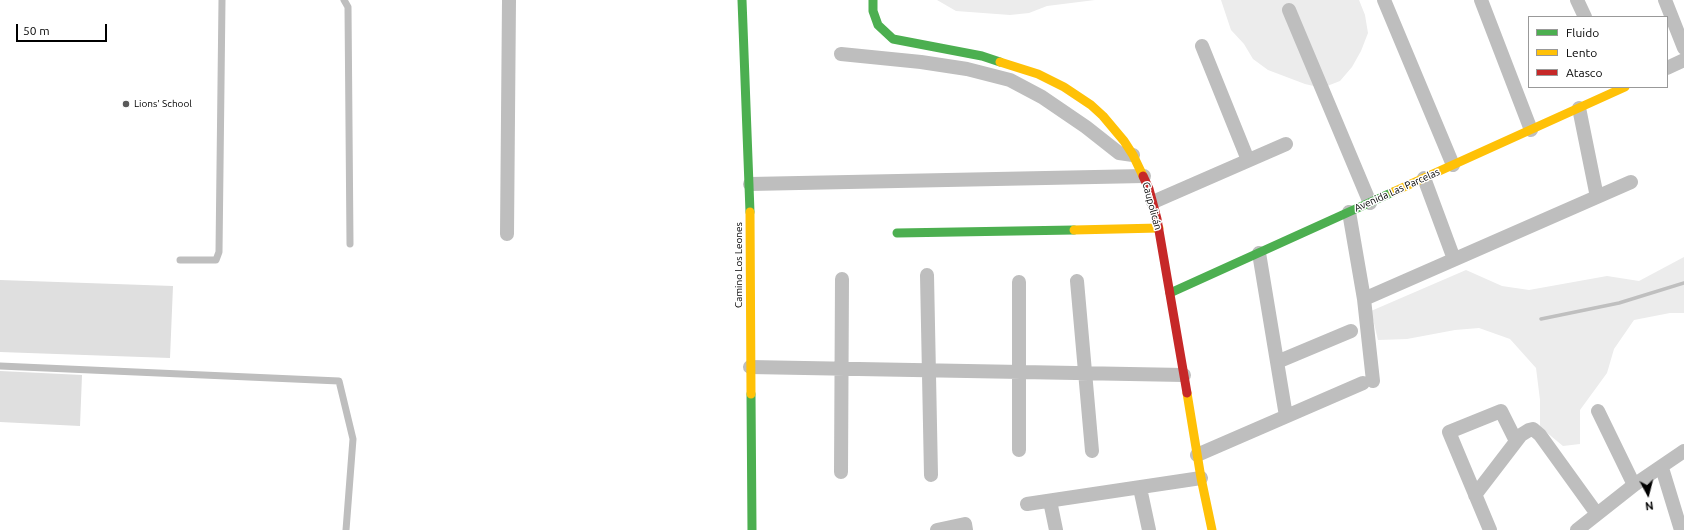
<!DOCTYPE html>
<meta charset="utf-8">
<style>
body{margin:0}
#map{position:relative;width:1684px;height:530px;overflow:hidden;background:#fff;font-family:Ubuntu,sans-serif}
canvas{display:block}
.legend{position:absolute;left:1528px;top:16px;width:140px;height:72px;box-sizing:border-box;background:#fff;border:1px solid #999;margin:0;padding:5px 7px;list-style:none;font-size:12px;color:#000}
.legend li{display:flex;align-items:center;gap:8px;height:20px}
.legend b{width:20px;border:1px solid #999}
.north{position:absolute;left:1628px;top:474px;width:40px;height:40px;-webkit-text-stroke:3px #fff;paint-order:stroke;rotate:173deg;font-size:11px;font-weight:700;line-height:16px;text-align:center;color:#000}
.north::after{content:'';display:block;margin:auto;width:14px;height:18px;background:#000;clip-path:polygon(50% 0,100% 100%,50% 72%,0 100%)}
.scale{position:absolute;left:16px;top:24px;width:91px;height:18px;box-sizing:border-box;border:2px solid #000;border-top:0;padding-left:5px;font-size:12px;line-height:14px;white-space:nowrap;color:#000;-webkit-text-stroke:3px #fff;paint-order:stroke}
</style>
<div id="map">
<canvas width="1684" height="530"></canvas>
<ul class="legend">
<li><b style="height:5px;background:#4caf50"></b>Fluido</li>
<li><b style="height:5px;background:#ffc107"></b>Lento</li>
<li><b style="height:5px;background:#c62828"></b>Atasco</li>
</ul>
<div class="north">N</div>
<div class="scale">50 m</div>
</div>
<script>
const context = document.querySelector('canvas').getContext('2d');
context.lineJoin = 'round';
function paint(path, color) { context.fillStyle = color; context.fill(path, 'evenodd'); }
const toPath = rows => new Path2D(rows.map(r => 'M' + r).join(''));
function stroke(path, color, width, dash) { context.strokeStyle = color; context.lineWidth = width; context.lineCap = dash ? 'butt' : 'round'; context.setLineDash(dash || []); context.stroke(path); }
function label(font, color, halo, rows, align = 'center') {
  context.font = font + ' Ubuntu,sans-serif'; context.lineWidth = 3; context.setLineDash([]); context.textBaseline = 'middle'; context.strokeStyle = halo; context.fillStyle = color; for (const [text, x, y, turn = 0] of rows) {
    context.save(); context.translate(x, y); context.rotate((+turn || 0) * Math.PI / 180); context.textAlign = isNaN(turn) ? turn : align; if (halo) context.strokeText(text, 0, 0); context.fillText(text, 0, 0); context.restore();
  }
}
const green = toPath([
 [937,0,1095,0,1047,6,1029,13,1010,15,956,11],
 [1221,0,1359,0,1365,15,1368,33,1361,51,1352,67,1340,81,1322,88,1305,84,1268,70,1253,59,1244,44,1231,30],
 [1684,257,1684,313,1670,313,1634,320,1614,349,1607,373,1580,410,1580,444,1563,446,1540,427,1540,400,1536,368,1510,339,1479,328,1455,330,1407,339,1378,340,1371,311,1466,270,1502,286,1529,290,1607,276,1639,281]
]);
const stream = toPath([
 [1541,319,1619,303,1684,283]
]);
const building = toPath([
 [0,280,173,286,170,358,0,352],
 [0,371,82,375,80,426,0,422]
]);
const lane = toPath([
 [344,0,348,7,350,244],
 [180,260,216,260,219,252,222,0],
 [0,366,339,381,353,439,346,530]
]);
const street = toPath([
 [1384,0,1453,165],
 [1481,0,1531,130],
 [1577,0,1585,17],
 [1665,0,1684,48],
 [1289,10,1370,203],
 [1202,46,1248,160],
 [841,54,921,62,967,69,1010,80,1042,97,1086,127,1119,153,1133,155],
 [1667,68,1684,60],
 [1579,108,1597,197],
 [1424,178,1454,259],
 [750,184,1144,176],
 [1153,202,1286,144],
 [1349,212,1364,299,1373,381],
 [507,234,509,0],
 [1259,253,1286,416],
 [927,275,931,475],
 [1077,281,1092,451],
 [1019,282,1019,450],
 [1364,299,1631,182],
 [1277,362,1351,331],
 [750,367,1184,375],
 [1598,411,1634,485],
 [1197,455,1363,383],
 [1662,468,1681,530],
 [841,472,842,279],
 [1140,488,1149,530],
 [1475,495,1521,435,1529,430,1533,429,1540,435,1597,514],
 [1050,501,1056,530],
 [1027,504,1201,478],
 [937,530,965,524,966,530],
 [1490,530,1449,432,1501,411,1516,441],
 [1577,530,1634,485,1684,451]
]);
const fast = toPath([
 [742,0,750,212],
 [873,0,873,11,878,25,893,39,982,56,1000,62],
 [897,233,1074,230],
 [1170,293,1393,192],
 [751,394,752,530]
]);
const slow = toPath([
 [1000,62,1038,74,1064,87,1091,105,1103,116,1124,141,1133,155,1143,176],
 [1393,192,1625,87],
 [750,212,751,394],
 [1074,230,1159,228],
 [1187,393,1201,478,1212,530]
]);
const jam = toPath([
 [1143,176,1149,189,1157,219,1187,393]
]);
const markers = [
 [126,104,4,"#595959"]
];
const poiNames = [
 ["Lions' School",134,104]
];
const streetNames = [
 ["Avenida Las Parcelas",1397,190,-24],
 ["Caupolicán",1152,206,75],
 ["Camino Los Leones",739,265,-90]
];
paint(green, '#ececec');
stroke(stream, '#bfbfbf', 3.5);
paint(building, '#dfdfdf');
stroke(lane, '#bebebe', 7);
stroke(street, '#bebebe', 14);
stroke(fast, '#4caf50', 9);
stroke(slow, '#ffc107', 9);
stroke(jam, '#c62828', 9);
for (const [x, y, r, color] of markers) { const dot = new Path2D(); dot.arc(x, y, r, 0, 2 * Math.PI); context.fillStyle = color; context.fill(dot); stroke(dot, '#fff', 1.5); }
label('10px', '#000', '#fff', poiNames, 'left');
label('10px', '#000', '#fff', streetNames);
</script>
